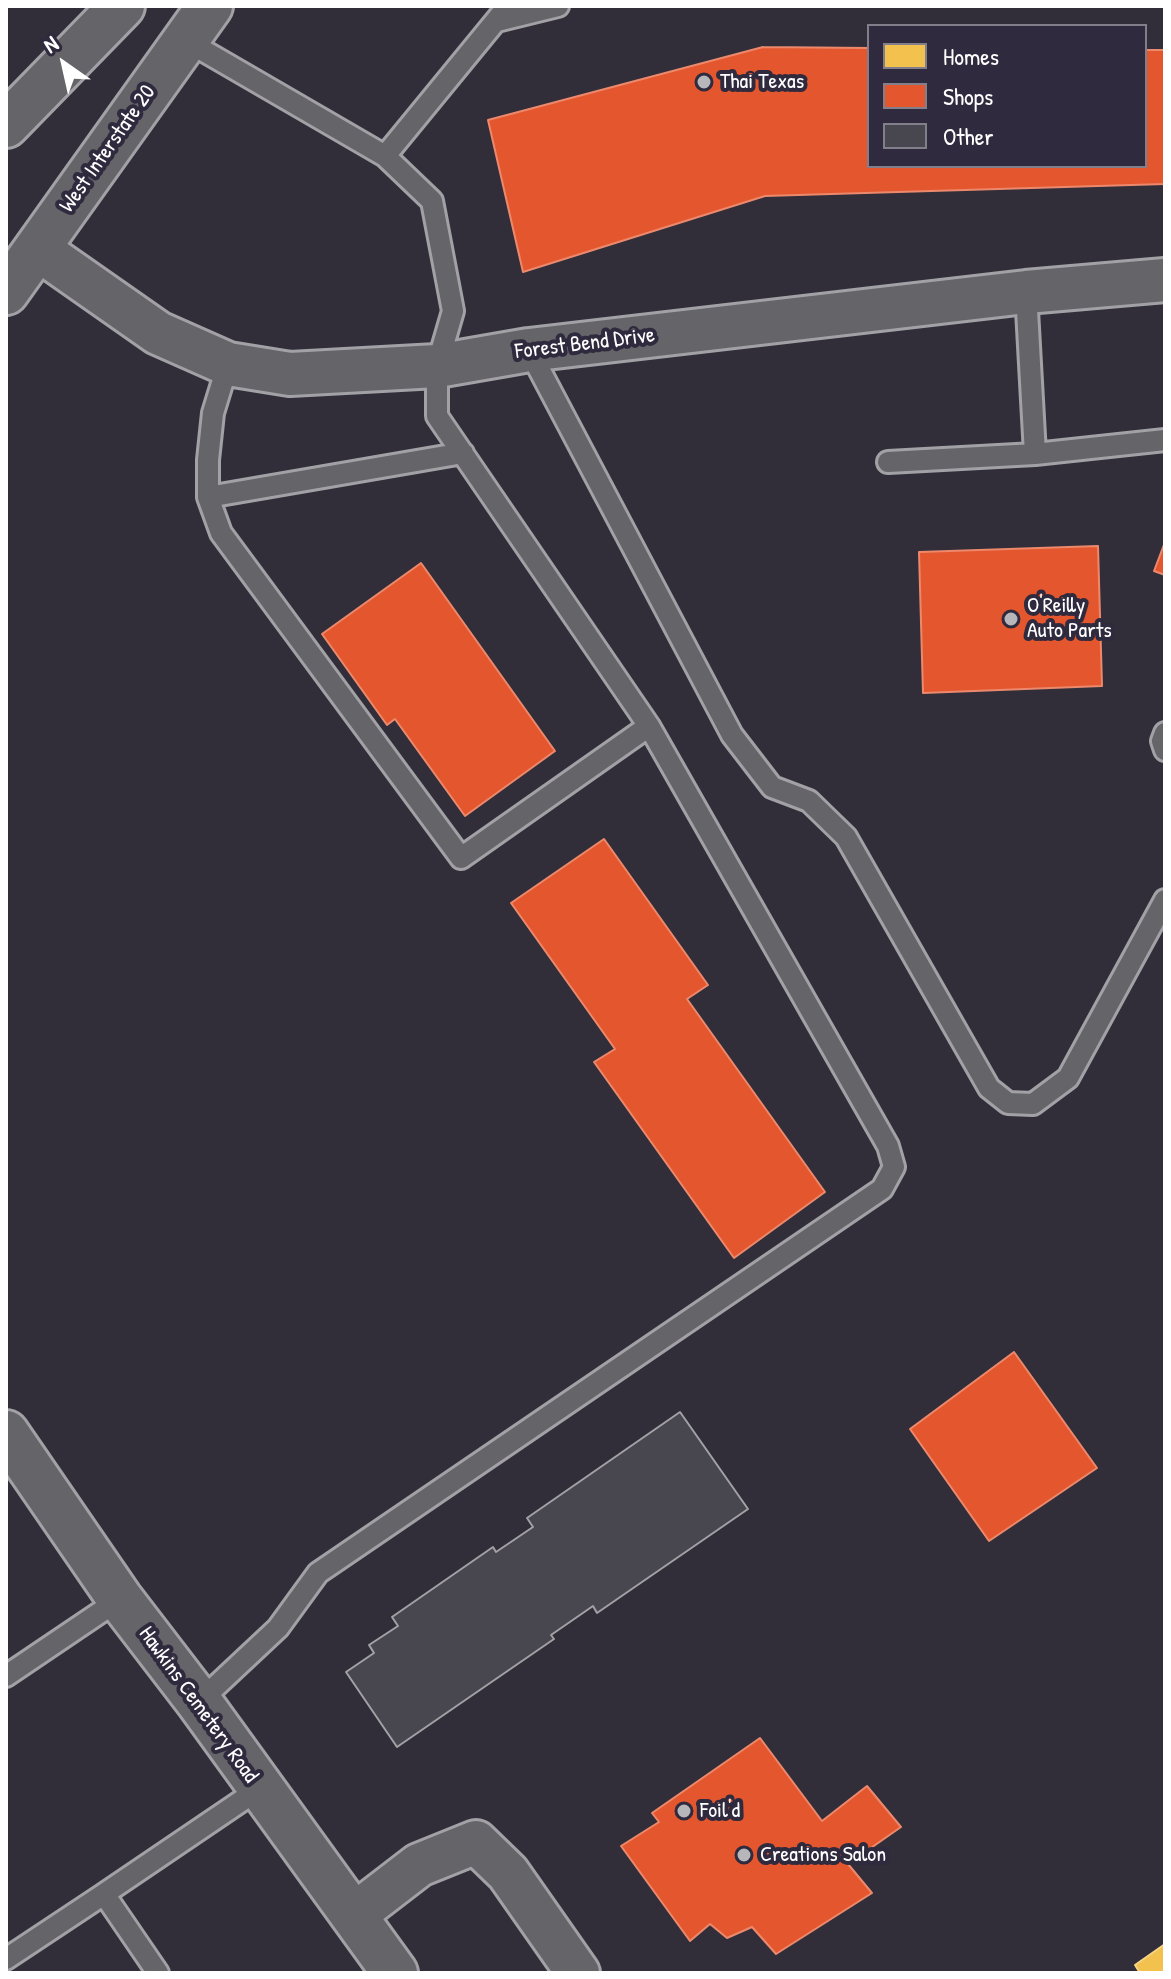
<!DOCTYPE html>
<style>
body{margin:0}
#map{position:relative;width:1171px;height:1979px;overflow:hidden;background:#312e39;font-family:"Patrick Hand",sans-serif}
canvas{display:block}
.frame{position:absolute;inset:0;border:8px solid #fff;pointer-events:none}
.legend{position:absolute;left:867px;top:24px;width:280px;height:144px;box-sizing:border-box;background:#2f2a3d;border:2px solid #827f8b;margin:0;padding:10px 14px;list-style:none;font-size:24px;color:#fff}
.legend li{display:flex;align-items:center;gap:16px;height:40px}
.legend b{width:40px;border:2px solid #827f8b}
.north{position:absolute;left:24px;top:24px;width:80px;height:80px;-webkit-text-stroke:6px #2f2a3d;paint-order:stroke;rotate:326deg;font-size:22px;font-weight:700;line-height:32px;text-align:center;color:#fff}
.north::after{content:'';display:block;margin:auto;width:28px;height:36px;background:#fff;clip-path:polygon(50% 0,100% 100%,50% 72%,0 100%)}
</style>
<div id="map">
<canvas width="1171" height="1979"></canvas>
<div class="frame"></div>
<ul class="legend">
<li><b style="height:22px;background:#f2c14e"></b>Homes</li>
<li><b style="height:22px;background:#e4572e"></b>Shops</li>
<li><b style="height:22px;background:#48464e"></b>Other</li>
</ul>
<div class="north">N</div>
</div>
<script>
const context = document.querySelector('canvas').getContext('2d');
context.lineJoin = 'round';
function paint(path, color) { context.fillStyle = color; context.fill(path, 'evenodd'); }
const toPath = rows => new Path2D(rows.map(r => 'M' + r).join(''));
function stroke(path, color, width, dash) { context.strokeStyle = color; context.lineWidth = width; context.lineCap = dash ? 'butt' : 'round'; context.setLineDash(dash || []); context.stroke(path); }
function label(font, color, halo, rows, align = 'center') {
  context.font = font + ' "Patrick Hand",sans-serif'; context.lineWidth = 8; context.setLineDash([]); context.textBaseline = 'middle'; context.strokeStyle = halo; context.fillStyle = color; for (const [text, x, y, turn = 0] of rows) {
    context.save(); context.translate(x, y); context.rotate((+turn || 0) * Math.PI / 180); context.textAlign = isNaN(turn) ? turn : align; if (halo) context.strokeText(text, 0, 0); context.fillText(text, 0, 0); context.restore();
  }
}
const homes = toPath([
 [1165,1944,1165,1973,1140,1973,1135,1965,1165,1944]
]);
const shops = toPath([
 [763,47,869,48,869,166,1145,166,1145,50,1165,50,1165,184,765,196,523,272,488,120,763,47],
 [1165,542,1165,575,1154,571,1165,542],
 [1098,546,1102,686,923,693,919,552,1098,546],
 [421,563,555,751,465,816,395,719,387,725,322,634,421,563],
 [604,839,708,985,687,999,825,1192,734,1258,594,1062,615,1049,511,903,604,839],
 [1014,1352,1097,1468,989,1541,910,1429,1014,1352],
 [760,1738,822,1821,867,1786,901,1827,848,1864,872,1893,776,1954,752,1927,727,1938,710,1924,690,1941,621,1846,659,1822,652,1813,760,1738]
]);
const building = toPath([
 [680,1412,748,1509,597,1613,593,1606,551,1635,554,1639,397,1747,346,1672,374,1653,369,1645,398,1626,392,1617,493,1547,496,1552,533,1527,527,1518,680,1412]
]);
const lane = toPath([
 [497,21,558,6],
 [185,40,385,156,508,6],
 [1026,292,1035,454],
 [529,350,732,735,772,787,809,801,846,837,989,1088,1008,1103,1033,1104,1068,1078,1165,900],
 [228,364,213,413,208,460,208,497,221,533,461,858,649,726,437,416,437,366,453,311,432,201,385,156],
 [888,462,1035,454,1165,440],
 [208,497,463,453],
 [1165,733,1162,741,1165,750],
 [6,1676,120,1599],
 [199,1702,278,1628,318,1573,882,1189,894,1167,888,1146,649,726],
 [6,1959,104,1894],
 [158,1973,104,1894,259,1789]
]);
const street = toPath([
 [38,249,158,333,228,364,290,374,437,366,529,350,1026,292,1165,280],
 [354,1915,419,1865,476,1842,508,1873,578,1973]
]);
const secondary = toPath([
 [6,292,210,6],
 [6,1433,120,1599,199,1702,395,1973]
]);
const highway = toPath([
 [6,125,122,6]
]);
const markers = [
 [704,82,8,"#b7b6ba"],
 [1011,619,8,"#b7b6ba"],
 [684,1811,8,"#b7b6ba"],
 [744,1855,8,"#b7b6ba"]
];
const poiNames = [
 ["Thai Texas",720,82],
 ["O'Reilly",1027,606],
 ["Auto Parts",1027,631],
 ["Foil'd",700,1811],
 ["Creations Salon",760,1855]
];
const streetNames = [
 ["West Interstate 20",108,149,-55],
 ["Forest Bend Drive",585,344,-7],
 ["Hawkins Cemetery Road",198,1705,54]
];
paint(homes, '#f2c14e');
stroke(homes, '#f6d483', 2);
paint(shops, '#e4572e');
stroke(shops, '#ec896d', 2);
paint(building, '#48464e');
stroke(building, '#a2a1a6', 2);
stroke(lane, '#a2a1a6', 26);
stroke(street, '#a2a1a6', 48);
stroke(secondary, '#a2a1a6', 50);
stroke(highway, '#a2a1a6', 50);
stroke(lane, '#656469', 20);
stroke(street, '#656469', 42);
stroke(secondary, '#656469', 44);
stroke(highway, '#656469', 44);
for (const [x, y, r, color] of markers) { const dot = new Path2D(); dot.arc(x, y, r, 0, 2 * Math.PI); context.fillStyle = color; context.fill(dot); stroke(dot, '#2f2a3d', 3); }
label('22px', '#fff', '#2f2a3d', poiNames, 'left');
label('22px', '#fff', '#2f2a3d', streetNames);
</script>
